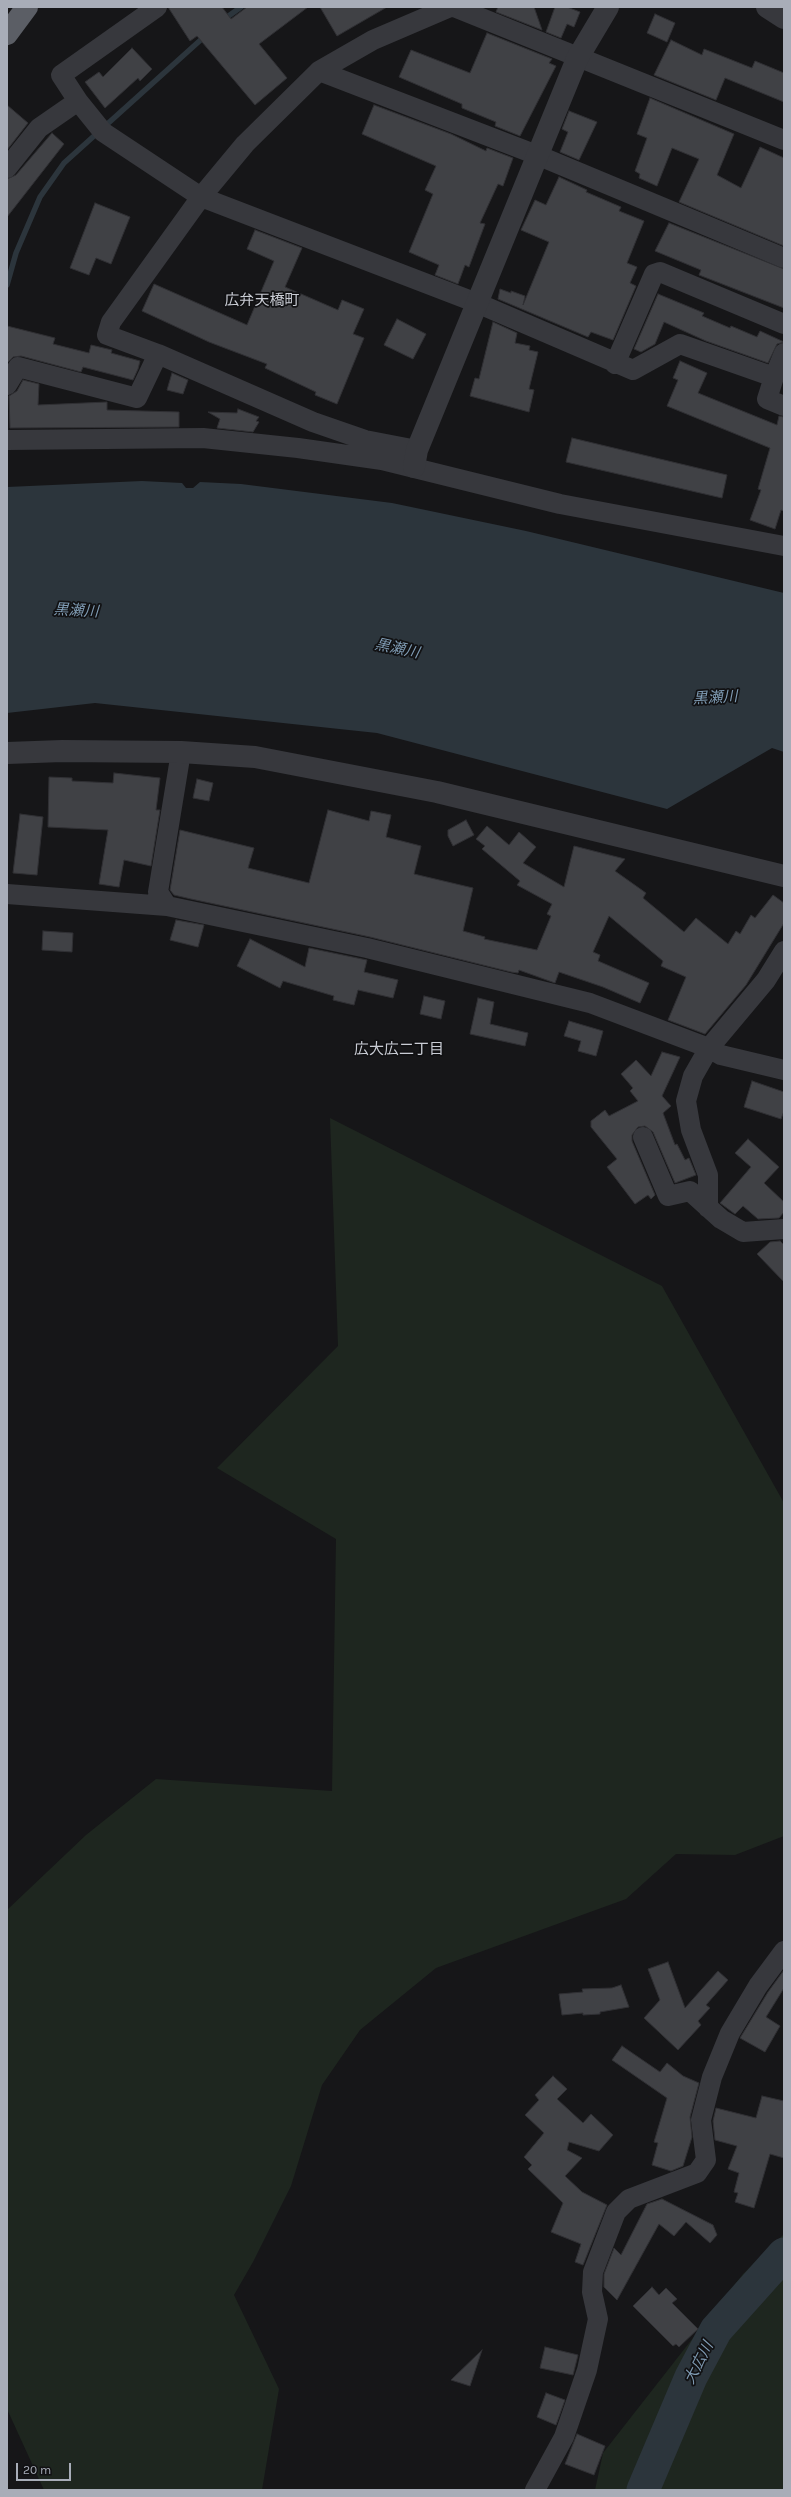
<!DOCTYPE html>
<meta charset="utf-8">
<style>
body{margin:0}
#map{position:relative;width:791px;height:2497px;overflow:hidden;background:#161618;font-family:Karla,sans-serif}
canvas{display:block}
.frame{position:absolute;inset:0;border:8px solid #a8adb8;pointer-events:none}
.scale{position:absolute;left:16px;top:2463px;width:55px;height:18px;box-sizing:border-box;border:2px solid #a8adb8;border-top:0;padding-left:5px;font-size:12px;line-height:14px;white-space:nowrap;color:#a8adb8;-webkit-text-stroke:3px #111113;paint-order:stroke}
</style>
<div id="map">
<canvas width="791" height="2497"></canvas>
<div class="frame"></div>
<div class="scale">20 m</div>
</div>
<script>
const context = document.querySelector('canvas').getContext('2d');
context.lineJoin = 'round';
function paint(path, color) { context.fillStyle = color; context.fill(path, 'evenodd'); }
const toPath = rows => new Path2D(rows.map(r => 'M' + r).join(''));
function stroke(path, color, width, dash) { context.strokeStyle = color; context.lineWidth = width; context.lineCap = dash ? 'butt' : 'round'; context.setLineDash(dash || []); context.stroke(path); }
function label(font, color, halo, rows, align = 'center') {
  context.font = font + ' Karla,"Noto Sans JP",sans-serif'; context.lineWidth = 3.5; context.setLineDash([]); context.textBaseline = 'middle'; context.strokeStyle = halo; context.fillStyle = color; for (const [text, x, y, turn = 0] of rows) {
    context.save(); context.translate(x, y); context.rotate((+turn || 0) * Math.PI / 180); context.textAlign = isNaN(turn) ? turn : align; if (halo) context.strokeText(text, 0, 0); context.fillText(text, 0, 0); context.restore();
  }
}
const green = toPath([
 [330,1118,662,1286,784,1503,784,1836,735,1855,676,1854,626,1899,436,1968,360,2030,322,2085,291,2186,253,2262,234,2295,279,2389,262,2490,44,2490,7,2409,7,1910,86,1835,156,1779,332,1791,336,1539,217,1468,338,1346],
 [784,2234,784,2490,595,2490,603,2453,743,2274]
]);
const water = toPath([
 [142,481,182,483,186,488,193,488,200,482,241,484,392,503,526,531,784,593,784,752,772,748,667,809,377,733,95,703,7,713,7,487]
]);
const stream = toPath([
 [223,20,241,7],
 [7,285,16,253,40,197,64,163,205,36]
]);
const river = toPath([
 [643,2490,691,2377,716,2330,784,2254]
]);
const building = toPath([
 [168,7,222,7,231,19,247,7,308,7,259,44,287,78,255,105,197,36,190,41,168,7],
 [320,7,387,7,337,36,320,7],
 [498,7,534,7,542,30,496,12,498,7],
 [555,7,567,7,580,12,574,27,567,24,561,38,546,32,555,7],
 [655,14,675,23,667,42,647,33,655,14],
 [487,33,552,59,549,63,556,66,520,136,495,126,496,122,462,108,462,104,399,77,411,50,470,73,487,33],
 [671,40,702,55,704,49,752,68,755,61,784,73,784,102,725,78,716,100,654,75,671,40],
 [132,48,152,69,140,81,138,78,105,108,85,82,99,72,103,77,132,48],
 [650,98,734,134,717,175,741,188,760,147,784,158,784,246,679,202,699,159,672,148,657,186,639,178,640,174,635,171,647,138,637,134,650,98],
 [7,105,28,123,7,150,7,105],
 [374,105,451,134,486,151,487,148,513,158,503,186,498,184,480,223,485,224,476,248,469,267,465,265,458,284,435,275,439,265,409,252,433,194,425,190,436,166,362,134,374,105],
 [569,111,597,122,579,160,560,152,568,132,562,129,569,111],
 [52,133,64,144,7,217,7,179,16,175,52,133],
 [559,177,587,190,586,192,621,207,619,211,644,221,627,263,637,267,630,283,636,286,613,340,591,332,588,337,498,299,500,289,511,293,511,291,525,296,523,305,549,242,521,230,535,200,546,205,559,177],
 [95,203,130,217,111,264,96,258,89,275,70,268,95,203],
 [669,223,784,269,784,308,699,275,701,270,655,251,669,223],
 [255,230,302,248,285,287,338,310,342,300,364,309,353,334,364,338,337,404,315,395,316,392,265,368,267,364,209,342,142,311,154,284,247,325,274,261,247,249,255,230],
 [658,294,704,313,702,316,730,328,731,326,757,337,760,331,784,342,777,344,768,363,706,341,664,322,655,344,641,352,634,349,658,294],
 [397,319,426,334,413,359,384,345,397,319],
 [493,322,517,333,515,343,530,346,529,350,538,352,529,389,534,390,529,412,470,396,475,378,479,379,493,322],
 [7,326,55,338,53,344,89,353,91,345,112,350,111,353,140,361,138,369,133,380,83,367,81,372,21,356,13,357,7,363,7,326],
 [680,361,707,373,698,393,777,425,779,416,784,417,784,511,781,510,775,529,750,520,761,490,758,489,770,448,667,406,678,380,673,378,680,361],
 [172,373,188,380,183,394,167,390,172,373],
 [23,380,39,384,38,405,107,402,107,410,179,412,179,427,10,428,9,396,17,391,23,380],
 [238,409,259,417,256,421,259,422,253,432,217,428,220,419,208,412,237,413,238,409],
 [572,438,727,475,722,498,566,462,572,438],
 [114,773,160,778,156,810,160,810,151,866,124,860,119,887,99,884,108,830,48,827,49,777,72,778,72,781,113,783,114,773],
 [197,779,213,783,209,801,193,798,197,779],
 [328,810,369,821,371,811,391,815,386,837,421,846,414,874,473,888,463,931,485,937,484,939,537,950,551,916,547,914,552,904,517,885,520,881,482,849,485,846,476,839,487,826,509,845,519,832,536,847,523,863,564,887,574,846,625,859,615,871,646,893,643,898,684,932,696,918,728,944,736,931,740,934,751,915,755,918,773,895,784,903,784,923,746,985,705,1034,668,1020,686,977,661,966,663,961,609,916,593,952,600,955,598,961,649,983,640,1003,603,987,559,972,555,983,519,970,518,973,511,972,370,937,191,899,174,895,170,890,180,830,254,848,248,868,309,883,328,810],
 [20,814,43,817,37,875,13,873,20,814],
 [466,820,474,835,453,846,448,836,448,830,466,820],
 [176,920,204,925,198,947,170,940,176,920],
 [43,931,73,933,72,952,42,950,43,931],
 [250,939,305,967,309,948,367,960,364,972,398,980,393,998,358,990,354,1005,333,1000,334,996,283,981,280,988,237,966,250,939],
 [424,996,445,1001,441,1019,420,1014,424,996],
 [478,998,494,1002,490,1024,528,1033,525,1046,470,1034,478,998],
 [569,1021,603,1031,596,1056,578,1051,581,1041,564,1036,569,1021],
 [662,1052,680,1057,662,1096,671,1106,663,1113,675,1145,677,1144,685,1160,689,1158,696,1175,675,1183,653,1132,645,1126,638,1127,632,1135,632,1141,655,1195,651,1199,648,1195,635,1204,607,1167,617,1159,591,1127,591,1121,605,1110,609,1116,638,1101,630,1091,633,1088,621,1074,636,1060,651,1076,662,1052],
 [752,1081,784,1092,784,1111,781,1119,744,1107,752,1081],
 [748,1139,779,1167,764,1183,784,1202,784,1212,779,1218,758,1219,743,1206,735,1214,720,1203,751,1167,735,1153,748,1139],
 [780,1241,784,1245,784,1282,757,1254,770,1242,780,1241],
 [668,1962,685,2008,718,1971,728,1980,706,2005,710,2008,698,2021,701,2025,678,2050,644,2018,660,2000,648,1969,668,1962],
 [784,1970,784,1988,766,2017,780,2026,765,2052,740,2038,768,1992,784,1970],
 [621,1985,629,2007,600,2012,600,2014,583,2015,583,2013,562,2015,559,1994,583,1992,582,1989,612,1988,621,1985],
 [622,2046,660,2072,667,2063,683,2076,699,2083,690,2117,692,2137,683,2166,671,2171,652,2165,658,2143,654,2142,667,2098,612,2060,622,2046],
 [553,2076,567,2089,557,2099,583,2123,591,2114,613,2135,599,2151,569,2142,567,2150,582,2158,565,2176,582,2192,607,2205,583,2265,575,2262,581,2244,551,2232,563,2203,528,2169,532,2165,524,2157,544,2133,525,2115,539,2100,535,2095,553,2076],
 [762,2096,784,2101,784,2158,770,2154,754,2208,735,2202,738,2193,734,2192,739,2173,728,2169,737,2146,715,2140,713,2121,716,2108,756,2118,762,2096],
 [662,2199,713,2225,717,2235,710,2243,686,2222,674,2236,659,2224,617,2300,604,2287,604,2274,614,2248,621,2255,647,2204,662,2199],
 [652,2287,659,2295,666,2288,677,2299,672,2303,698,2329,679,2347,676,2344,673,2346,633,2306,652,2287],
 [545,2347,578,2355,573,2375,540,2368,545,2347],
 [482,2350,470,2386,451,2380,482,2350],
 [546,2393,565,2400,556,2425,537,2417,546,2393],
 [577,2434,605,2446,594,2475,565,2464,577,2434]
]);
const minor = toPath([
 [454,7,784,140],
 [319,71,537,155,784,258],
 [78,101,103,132,201,197,477,303,633,370,680,344,774,377,784,353],
 [7,168,39,128,78,101,61,75,157,7],
 [615,364,654,274,660,272,784,324],
 [774,377,767,399,784,406],
 [7,385,18,367,137,398,158,354],
 [7,440,203,438,298,448,382,460,560,504,784,546],
 [417,450,365,440,313,422,158,354,107,335,111,322,201,197,245,144,319,71,373,40,450,7],
 [181,752,158,892,167,906,367,948,590,1003,709,1048,721,1055,784,1070],
 [7,894,167,906],
 [643,1137,668,1196,690,1191,721,1219,743,1232,784,1229],
 [708,1208,708,1175,691,1130,686,1101,693,1076,709,1048,766,980,784,951],
 [535,2490,564,2437,587,2370,598,2319,592,2292,593,2272,616,2212,629,2199,697,2173,706,2160,701,2120,712,2077,730,2033,758,1986,784,1951]
]);
const tertiary = toPath([
 [767,7,784,18],
 [414,467,417,450,577,59,608,7],
 [7,753,62,751,181,752,255,757,437,792,784,876]
]);
const trunk = toPath([
 [7,34,27,7]
]);
const neighbourhoodNames = [
 ["広弁天橋町",262,301],
 ["広大広二丁目",399,1050]
];
const waterNames = [
 ["黒瀬川",76,611,3],
 ["黒瀬川",397,649,12],
 ["黒瀬川",715,698,-3],
 ["大広川",699,2363,-63]
];
paint(green, '#1e261f');
paint(water, '#2c353c');
stroke(stream, '#2c353c', 5.5);
stroke(river, '#2c353c', 33);
paint(building, '#404145');
stroke(building, '#303034', 1);
stroke(minor, '#37383d', 20);
stroke(tertiary, '#37383d', 22);
stroke(trunk, '#5b5e65', 22);
label('15px', '#c9ccd4', '#111113', neighbourhoodNames);
label('italic 15px', '#7f9bb3', '#111113', waterNames);
</script>
